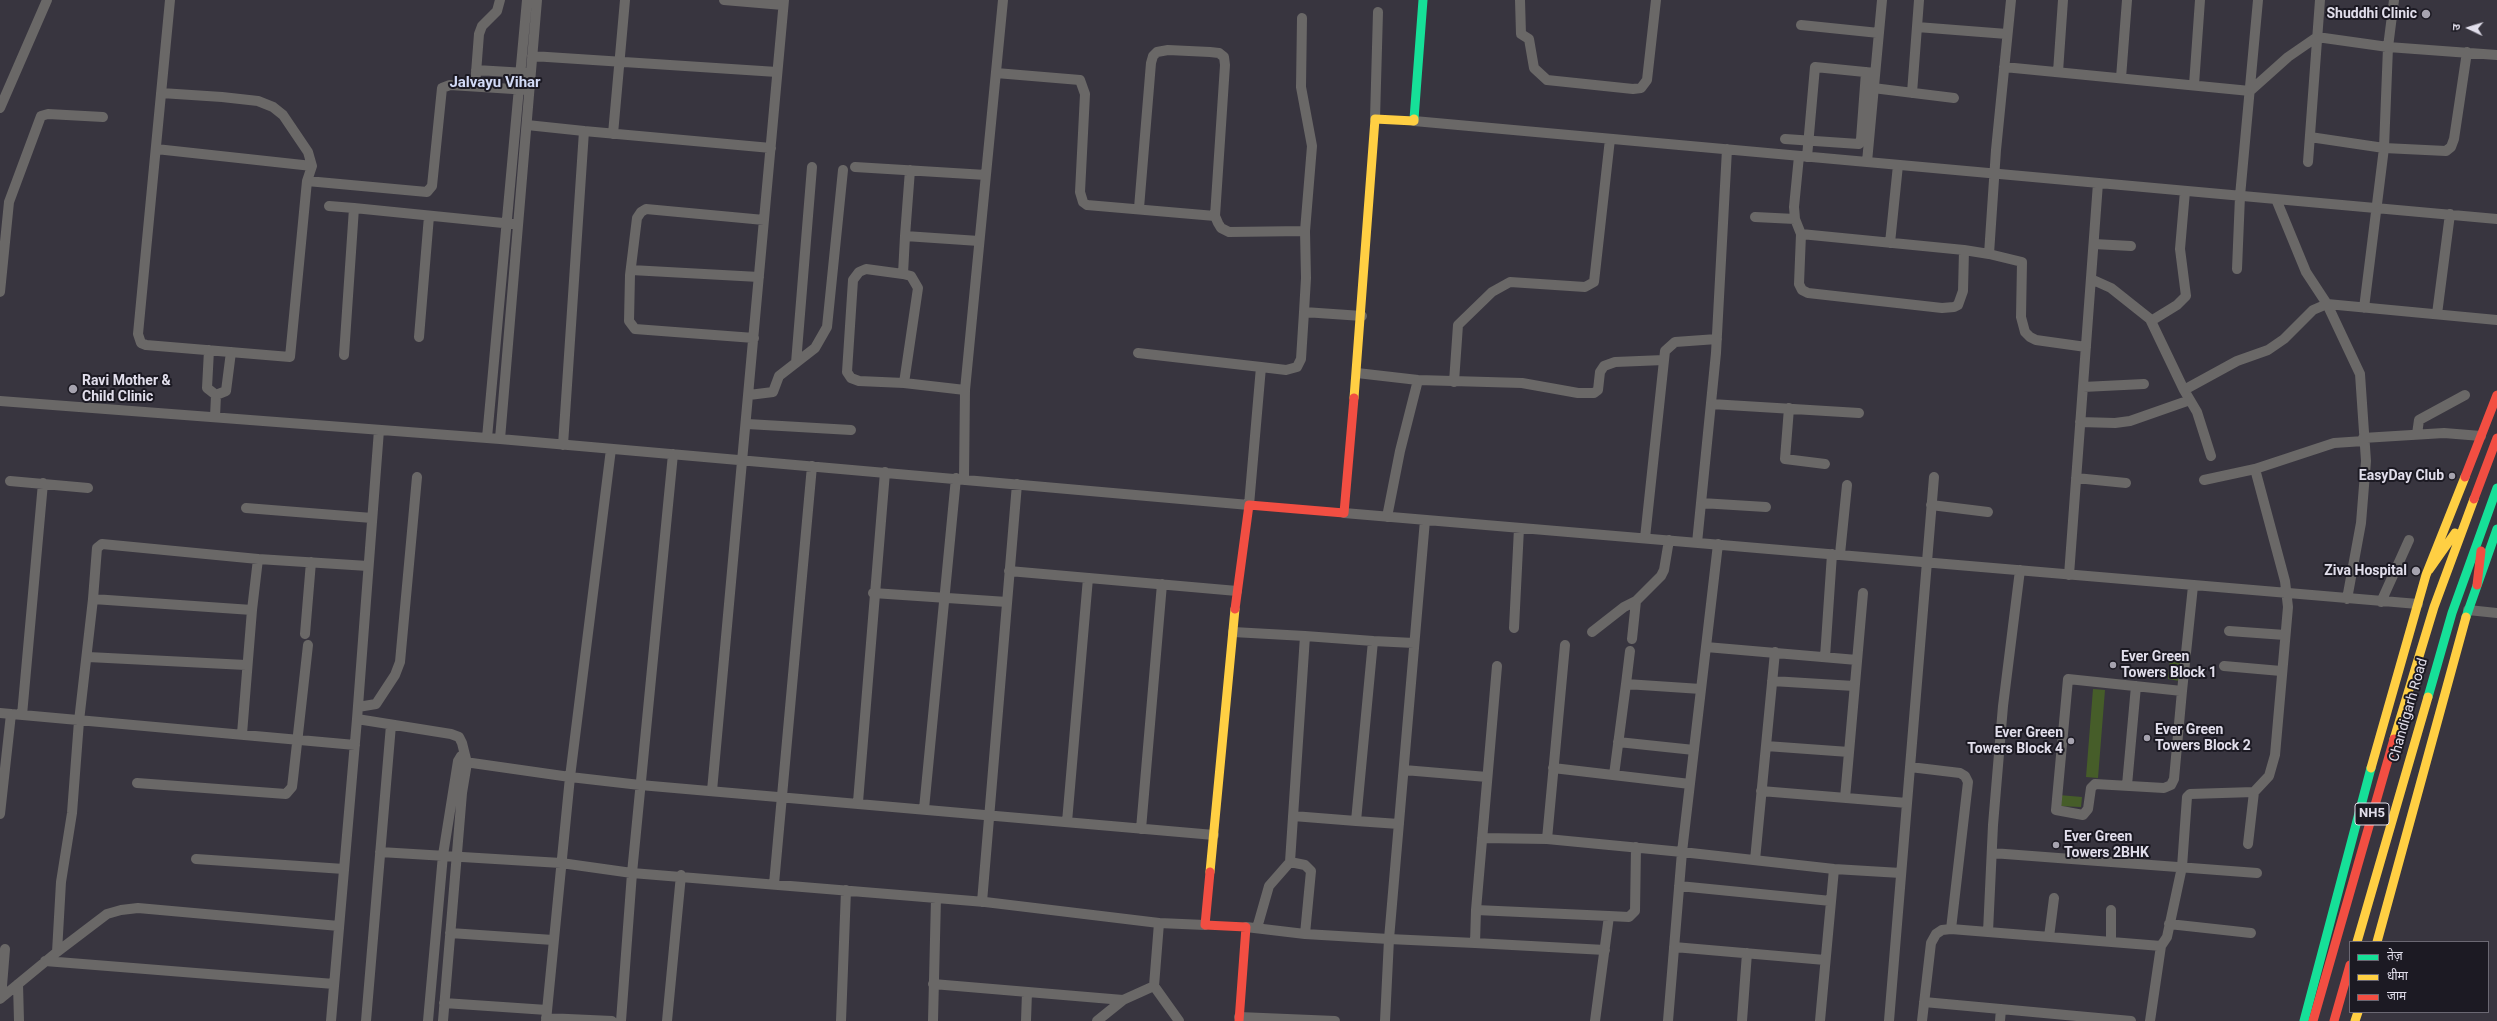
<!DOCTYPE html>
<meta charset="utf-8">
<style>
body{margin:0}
#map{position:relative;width:2497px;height:1021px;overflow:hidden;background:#38353f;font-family:Roboto,"Noto Sans Devanagari",sans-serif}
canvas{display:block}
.legend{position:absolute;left:2349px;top:941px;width:140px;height:72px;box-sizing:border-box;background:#1c1a23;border:1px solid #6b6873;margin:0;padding:5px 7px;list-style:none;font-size:12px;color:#e1deeb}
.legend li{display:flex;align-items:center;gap:8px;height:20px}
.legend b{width:20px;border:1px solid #6b6873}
.north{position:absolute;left:2449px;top:8px;width:40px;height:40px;-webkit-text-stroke:3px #1c1a23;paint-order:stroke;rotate:274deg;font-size:11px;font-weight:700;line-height:16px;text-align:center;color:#e1deeb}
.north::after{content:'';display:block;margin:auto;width:14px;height:18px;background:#e1deeb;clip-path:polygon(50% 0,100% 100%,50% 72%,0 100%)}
</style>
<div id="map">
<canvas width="2497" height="1021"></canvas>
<ul class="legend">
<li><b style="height:5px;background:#16e098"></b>तेज़</li>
<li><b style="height:5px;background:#ffcf43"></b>धीमा</li>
<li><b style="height:5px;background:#f24e42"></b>जाम</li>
</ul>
<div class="north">उ</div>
</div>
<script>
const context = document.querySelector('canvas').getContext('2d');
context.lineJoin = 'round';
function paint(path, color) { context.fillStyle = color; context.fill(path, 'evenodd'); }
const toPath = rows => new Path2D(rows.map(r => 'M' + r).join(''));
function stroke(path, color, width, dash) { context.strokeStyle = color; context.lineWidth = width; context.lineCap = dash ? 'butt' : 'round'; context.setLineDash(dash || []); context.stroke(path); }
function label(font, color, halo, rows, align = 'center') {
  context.font = font + ' Roboto,sans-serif'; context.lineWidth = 4; context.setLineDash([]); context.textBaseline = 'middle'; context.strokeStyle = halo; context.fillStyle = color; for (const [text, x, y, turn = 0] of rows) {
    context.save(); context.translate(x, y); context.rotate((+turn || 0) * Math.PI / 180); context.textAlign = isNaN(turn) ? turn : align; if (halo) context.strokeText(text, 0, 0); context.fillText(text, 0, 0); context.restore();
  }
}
const green = toPath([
 [2170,659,2181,660,2179,681,2168,679],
 [2093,689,2105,690,2098,778,2086,777],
 [2059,795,2082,797,2081,807,2058,806]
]);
const street = toPath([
 [170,0,138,334,141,343,146,345,290,357,307,181,427,192,432,186,442,88,450,85,529,90],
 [724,0,783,5],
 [1520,0,1521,34,1529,39,1534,68,1547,80,1633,89,1641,88,1647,80,1656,0],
 [1302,18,1301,87,1312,146,1305,231,1306,278,1304,312],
 [1801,25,1879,33],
 [1917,27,2007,34],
 [532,56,777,72],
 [2004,67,2250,91,2288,57,2317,37,2388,47,2394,0],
 [476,70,526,73],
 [2058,72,2063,0],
 [996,73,1080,80,1085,94,1080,192,1083,202,1087,205,1215,216],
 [2121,78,2127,0],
 [2194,85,2200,0],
 [475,86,479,34,482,26,497,11,500,0],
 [1873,88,1954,98],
 [161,93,222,97,258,101,273,107,283,115,308,152,312,166],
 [1912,93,1919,0],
 [0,108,47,0],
 [1375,119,1378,12],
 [1414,121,2497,219],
 [527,125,584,131,563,445],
 [584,131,771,148],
 [613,134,625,0],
 [2310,137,2384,148,2446,151,2451,147,2454,139,2467,52],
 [1785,139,1859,144,1861,139,1866,72],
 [156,149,312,166,307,181],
 [1799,156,1794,207,1795,219,1801,234,1799,284,1802,290,1808,293,1942,308,1954,307,1958,305,1963,291,1964,250,1989,254,1996,150,2011,0],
 [1807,157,1815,67,1875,73],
 [1867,162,1882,0],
 [2308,162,2320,0],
 [855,167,986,175],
 [2276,199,2306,272,2327,304,2360,374,2366,461,2361,523,2347,599],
 [329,206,354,208],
 [1139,208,1151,63,1153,56,1157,52,1168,50,1210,52,1219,53,1224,57,1225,65,1215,216,1218,223,1221,228,1229,232,1305,231],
 [1755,217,1795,219],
 [1801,234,1964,250],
 [905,236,910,170],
 [1890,243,1898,165],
 [2094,244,2131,246],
 [1989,254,2022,262,2021,317,2025,332,2030,337,2036,340,2086,347],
 [2237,269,2240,196,2258,0],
 [631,270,759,277],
 [903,274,905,236,979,241],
 [2091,279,2111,288,2150,319,2184,390],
 [0,292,9,202,41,116,48,114,103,117],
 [2364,308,2384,148,2388,47,2497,55],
 [2437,314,2450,214],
 [2151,321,2177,305,2186,296,2180,249,2185,191],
 [419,337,429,216],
 [754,338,635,329,629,321,630,275,637,218,641,212,646,209,764,220],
 [209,350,207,388,216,395,215,417],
 [1138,353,1261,367],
 [344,355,354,208,513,224],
 [796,363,812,167],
 [1357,373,1418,380,1522,383,1578,393,1594,393,1598,390,1600,372,1604,366,1615,362,1664,360],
 [1454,382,1458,325,1492,292,1510,282,1585,287,1594,282,1610,139],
 [904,383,918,288,911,276,903,274,866,269,859,272,853,280,847,372,851,378,859,381,904,383,965,390],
 [2083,387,2144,384],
 [216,395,226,391,231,352],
 [749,395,773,392,779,376,815,348,827,327,843,170],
 [0,401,500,439,1249,505,1261,367,1286,370,1297,367,1301,359,1304,312,1362,316],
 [1711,404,1859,413],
 [1789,408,1785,459,1825,464],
 [2080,422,2115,423,2130,421,2190,400],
 [747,424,851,430],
 [379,430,357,719,451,734,459,737,462,743,467,763,462,793,443,1021],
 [2417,434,2419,420,2465,395],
 [487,438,527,0],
 [2363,438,2444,433,2481,436],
 [500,439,537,0],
 [2211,456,2197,412,2184,390,2237,361,2268,350,2284,339,2313,310,2327,304,2497,320],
 [2076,478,2126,483],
 [964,479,965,390,1003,0],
 [2204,480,2255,469],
 [10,481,88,488],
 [1701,503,1766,507],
 [1931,505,1988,512],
 [246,508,372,518],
 [1344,513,2418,604],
 [1387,517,1400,451,1418,380],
 [1425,520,1389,939,1475,943,1476,910,1609,916,1595,1021],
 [1645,538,1665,351,1675,342,1717,339],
 [1697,543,1716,353,1727,149],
 [1840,554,1847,485],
 [1009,571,1237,591],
 [2069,575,2098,183],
 [873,593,1007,602],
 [93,599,97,548,102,544,258,559,368,566],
 [2381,602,2409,540],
 [252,610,258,559],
 [2468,610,2497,613],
 [1514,628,1519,528],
 [2229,631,2285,635],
 [1233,632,1305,636],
 [1592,632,1624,607,1636,601,1661,576,1664,570,1669,540],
 [305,634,311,562],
 [1632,639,1636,601],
 [1373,641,1414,643],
 [1565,645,1547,839,1682,852,1718,544],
 [1706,647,1857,660],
 [88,657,246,665],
 [1825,657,1832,554],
 [2224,666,2281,671],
 [1772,681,1854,686],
 [1626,684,1630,651],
 [2182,691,2174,779,2171,785,2164,788,2095,784,2091,788,2088,809,2083,815,2056,810,2068,679,2182,691,2193,586],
 [358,707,376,704,395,675,400,662,417,477],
 [0,713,355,745],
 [22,715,43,483],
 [1618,742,1694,750],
 [1766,746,1849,752],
 [458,761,570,777,640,785,1214,835],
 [1910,767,1960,773,1965,776,1968,782,1951,929],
 [1553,768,1690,784],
 [1404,770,1487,777],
 [1614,775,1626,684,1701,689],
 [137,783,286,794,292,787,293,779,308,645],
 [2127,785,2136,686],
 [712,791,784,0],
 [1761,791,1907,803],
 [1845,798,1863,593],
 [858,802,885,472],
 [924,809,956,478],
 [0,814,11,714],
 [1293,816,1356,821],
 [1067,822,1088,578],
 [1141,829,1162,584],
 [1482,838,1547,839],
 [2248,844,2254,792],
 [380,852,561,863,632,873,985,902,1159,923],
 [1992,853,2257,873],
 [196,859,344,869],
 [1755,860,1775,652],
 [774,884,812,466],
 [1679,886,1831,901],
 [982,902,1017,484],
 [1476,910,1497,666],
 [1609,916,1629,917,1635,911,1636,847],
 [2169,924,2251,933],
 [1246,927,1305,934,1389,939,1385,1021],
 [1257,928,1269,886,1290,862],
 [1988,932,1993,825,2003,706,2020,570],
 [450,933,553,940],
 [1305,934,1311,871,1305,865,1290,862,1305,636,1373,641,1356,821,1399,824],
 [2049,937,2054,898],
 [2111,942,2111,910],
 [1475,943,1605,950],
 [2161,946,2167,937,2182,867,2187,797,2190,794,2254,792,2269,776,2275,755,2288,607,2285,581,2255,469,2334,443,2364,441],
 [1674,947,1825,960],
 [57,952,107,914,121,910,138,908,339,926],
 [45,961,334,984],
 [18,984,19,1021],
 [933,984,1123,1000],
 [1,998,5,949],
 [0,999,57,952,61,882,72,813,79,721,93,599,252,610,242,734],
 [1924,1002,2131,1021],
 [444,1003,547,1010],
 [1239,1017,1335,1021],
 [546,1018,612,1021],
 [331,1021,357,719],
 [366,1021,391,725],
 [428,1021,443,855,458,761,461,756],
 [546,1021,570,777,611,449],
 [621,1021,632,873,673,454],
 [667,1021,681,875],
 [841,1021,846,890],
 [933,1021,936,898],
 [1026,1021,1027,992],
 [1097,1021,1123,1000,1154,986],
 [1179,1021,1154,986,1159,923,1205,925],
 [1668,1021,1682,852,1834,869,1901,873],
 [1742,1021,1747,953],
 [1820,1021,1834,869],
 [1889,1021,1934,477],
 [1922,1021,1931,943,1936,934,1942,930,1951,929,2161,946,2150,1021],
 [2000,1021,2001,1009]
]);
const fast = toPath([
 [1414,119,1423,0],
 [2466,617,2497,529],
 [2428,697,2452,613,2497,488],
 [2304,1021,2371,768]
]);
const slow = toPath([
 [1354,398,1375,119,1414,121,1414,119],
 [2429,570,2455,533],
 [2394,739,2434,607,2474,499],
 [2371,768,2426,575,2465,477],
 [1210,872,1235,609],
 [2357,942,2428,697],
 [2377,942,2466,617],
 [2355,1021,2358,1012]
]);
const jam = toPath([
 [2465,477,2497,395],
 [2474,499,2497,438],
 [2477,585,2481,551],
 [1235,609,1249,505,1344,513,1354,398],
 [1210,872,1205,925,1246,927,1239,1021],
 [2313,1021,2394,739],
 [2334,1021,2350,965]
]);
const markers = [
 [2426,14,5,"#a6a3af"],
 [73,389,5,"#a6a3af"],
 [2452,476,4,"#a6a3af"],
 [2416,571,5,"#a6a3af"],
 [2113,665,4,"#a6a3af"],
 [2147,738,4,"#a6a3af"],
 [2071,741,4,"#a6a3af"],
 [2056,845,4,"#a6a3af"]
];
const shields = [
 [2372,814,34]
];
const shieldNames = [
 ["NH5",2372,814]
];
const poiNames = [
 ["Shuddhi Clinic",2417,14],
 ["Ravi Mother &",82,381,"left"],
 ["Child Clinic",82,397,"left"],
 ["EasyDay Club",2444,476],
 ["Ziva Hospital",2407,571],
 ["Ever Green",2121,657,"left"],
 ["Towers Block 1",2121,673,"left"],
 ["Ever Green",2155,730,"left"],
 ["Towers Block 2",2155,746,"left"],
 ["Ever Green",2063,733],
 ["Towers Block 4",2063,749],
 ["Ever Green",2064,837,"left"],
 ["Towers 2BHK",2064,853,"left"]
];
const streetNames = [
 ["Chandigarh Road",2409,710,-74]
];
const neighbourhoodNames = [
 ["Jalvayu Vihar",495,83]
];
paint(green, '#465d29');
stroke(street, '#6a6867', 10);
stroke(fast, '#16e098', 9);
stroke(slow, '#ffcf43', 9);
stroke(jam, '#f24e42', 9);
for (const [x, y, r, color] of markers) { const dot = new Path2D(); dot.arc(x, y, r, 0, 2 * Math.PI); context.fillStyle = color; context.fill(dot); stroke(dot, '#1c1a23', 1.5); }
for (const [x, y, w] of shields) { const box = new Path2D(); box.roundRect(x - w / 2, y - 11, w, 22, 3); context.fillStyle = '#1c1a23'; context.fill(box); stroke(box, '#e1deeb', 1); }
label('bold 13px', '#e1deeb', null, shieldNames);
label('bold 14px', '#e1deeb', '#1c1a23', poiNames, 'right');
label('14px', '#e1deeb', '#1c1a23', streetNames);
label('bold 15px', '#d3dbf7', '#1c1a23', neighbourhoodNames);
</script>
